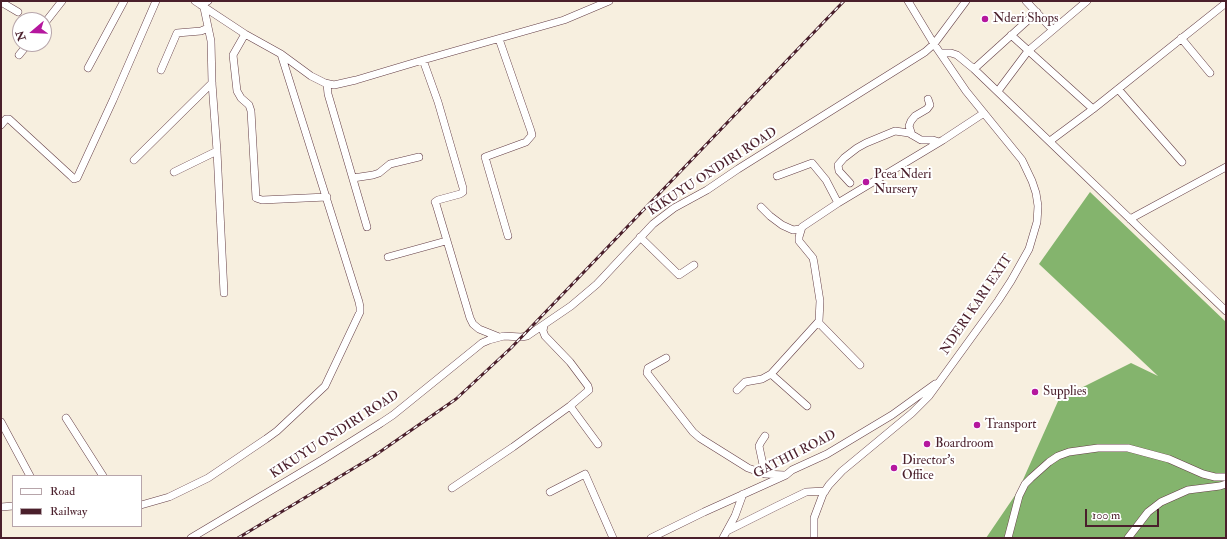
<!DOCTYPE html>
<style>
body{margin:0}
#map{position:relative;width:1227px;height:539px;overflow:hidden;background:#f7efdf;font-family:"IM FELL Double Pica",serif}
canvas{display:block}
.frame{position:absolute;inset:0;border:2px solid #4a1f2b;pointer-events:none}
.legend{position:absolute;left:12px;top:475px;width:130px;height:52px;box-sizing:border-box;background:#fff;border:1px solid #b7a5aa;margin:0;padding:5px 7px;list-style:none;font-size:12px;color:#4a1f2b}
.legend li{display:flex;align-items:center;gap:8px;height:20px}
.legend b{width:20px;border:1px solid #b7a5aa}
.north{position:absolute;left:12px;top:12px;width:40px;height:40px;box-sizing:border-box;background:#fff;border:1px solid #b7a5aa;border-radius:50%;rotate:251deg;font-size:11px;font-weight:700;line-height:16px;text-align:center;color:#4a1f2b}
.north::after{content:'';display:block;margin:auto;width:14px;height:18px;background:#b5179e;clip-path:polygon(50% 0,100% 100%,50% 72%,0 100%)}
.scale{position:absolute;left:1085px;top:509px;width:74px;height:18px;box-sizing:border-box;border:2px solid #4a1f2b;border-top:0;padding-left:5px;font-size:12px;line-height:14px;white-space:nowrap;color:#4a1f2b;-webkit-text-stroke:3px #fff;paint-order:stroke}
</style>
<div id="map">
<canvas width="1227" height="539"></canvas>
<div class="frame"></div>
<ul class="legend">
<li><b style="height:5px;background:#fff"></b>Road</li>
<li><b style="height:5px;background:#4a1f2b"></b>Railway</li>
</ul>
<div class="north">N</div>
<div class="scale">100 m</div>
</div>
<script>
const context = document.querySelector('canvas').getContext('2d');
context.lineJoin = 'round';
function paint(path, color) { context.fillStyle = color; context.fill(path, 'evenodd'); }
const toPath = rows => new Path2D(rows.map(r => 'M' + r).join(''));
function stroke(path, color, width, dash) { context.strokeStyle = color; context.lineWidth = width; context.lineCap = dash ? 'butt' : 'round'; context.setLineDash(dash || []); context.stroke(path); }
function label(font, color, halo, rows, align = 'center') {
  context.font = font + ' "IM FELL Double Pica",serif'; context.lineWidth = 4; context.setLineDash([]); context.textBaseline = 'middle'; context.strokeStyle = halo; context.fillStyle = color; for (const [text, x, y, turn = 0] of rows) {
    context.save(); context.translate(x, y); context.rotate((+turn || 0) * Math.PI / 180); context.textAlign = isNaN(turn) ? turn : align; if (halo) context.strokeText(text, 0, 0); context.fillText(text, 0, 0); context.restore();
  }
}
const forest = toPath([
 [1090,192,1226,322,1226,538,986,538,1018,491,1059,399,1131,363,1158,376,1039,264]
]);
const minor = toPath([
 [195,1,245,34,281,54,311,76,325,83,334,85,356,80,423,60,564,20,609,1],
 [1026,1,1052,29],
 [1,2,18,12],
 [201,5,208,1],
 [204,8,211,41,212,83,217,151,224,293],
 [44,24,62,1],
 [245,34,233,55,237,91,241,98,249,105,251,111,256,198,262,200,327,197],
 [1011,35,1093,109],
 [1181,38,1210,73],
 [499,39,531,131,532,135,526,142,485,157,508,236],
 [941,53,951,53,957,55,974,69,1226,311],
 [19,55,28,44],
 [423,60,438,102,463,188,463,192,460,194,438,200,435,202,436,204,470,318,473,324,479,329,499,337],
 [88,68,124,1],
 [974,69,1037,12],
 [161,70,177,33,201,31,208,28],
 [327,84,328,94,367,227],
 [1118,89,1182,162],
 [998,91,1028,51,1087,1],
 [1,125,6,119,9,119,71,176,74,179,77,178,113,100,156,1],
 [912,135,909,126,911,121,915,116,927,109,930,105,928,99],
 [1050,141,1093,109,1226,3],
 [134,160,212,83],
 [174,172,217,151],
 [777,176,812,163,826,180,838,203],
 [353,178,373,175,379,173,390,164,419,157],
 [850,183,839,171,838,165,844,158,857,148,866,143,895,131,909,133,921,140,933,140,939,142],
 [761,207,770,216,782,225,793,230,800,229],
 [1130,219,1226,167],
 [640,237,679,275,694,265],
 [388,257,446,241],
 [819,323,860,365],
 [666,358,648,368,647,373,693,432,700,438,748,468,765,474,784,475],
 [771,374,807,406],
 [737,390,745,382,762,379,771,374,819,321,820,301,814,263,813,258,799,241,799,237,802,227,838,203,943,140,984,113],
 [570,406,598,444],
 [66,418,103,476],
 [1,422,30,476],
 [765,474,759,446,761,442,765,436],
 [452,488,513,447,570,406,589,390,588,386,570,362,545,336,543,331,544,325],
 [550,492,585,474,613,538],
 [141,505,169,497,208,478,266,439,277,431,325,386,360,312,360,307,359,302,281,54],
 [1,507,13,506],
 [727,531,777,506,806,492,825,491],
 [191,538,322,460,381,423,393,415,482,343,489,340,504,336,521,337,527,336,571,306,597,284,653,224,674,208,707,190,738,169,925,52,934,44,966,1],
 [651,538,704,512,786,475,792,470,827,454,892,415,935,384],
 [723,538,735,516,743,494],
 [814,538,814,518,823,494,829,485,842,471,912,413,929,396,998,301,1011,281,1029,249,1037,222,1038,206,1036,193,1032,181,1022,160,966,91,934,44,908,1],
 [1008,538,1019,496,1025,484,1031,478,1049,462,1058,456,1069,452,1098,448,1128,448,1169,459,1203,474,1215,477,1226,477],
 [1128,538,1148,512,1161,502,1188,490,1220,486,1226,484]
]);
const rail = toPath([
 [238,538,374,456,456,399,511,348,844,1]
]);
const markers = [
 [985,19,4,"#b5179e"],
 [866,182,4,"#b5179e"],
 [1035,392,4,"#b5179e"],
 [977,425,4,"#b5179e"],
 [927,444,4,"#b5179e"],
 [894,468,4,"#b5179e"]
];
const poiNames = [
 ["Nderi Shops",993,19],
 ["Pcea Nderi",874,175],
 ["Nursery",874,190],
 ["Supplies",1043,392],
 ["Transport",985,425],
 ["Boardroom",935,444],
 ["Director's",902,461],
 ["Office",902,476]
];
const streetNames = [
 ["KIKUYU ONDIRI ROAD",713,172,-33],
 ["NDERI KARI EXIT",977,305,-56],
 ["KIKUYU ONDIRI ROAD",335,435,-33],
 ["GATHII ROAD",795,455,-27]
];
paint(forest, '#84b46d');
stroke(minor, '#643e46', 8);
stroke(minor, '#fff', 7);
stroke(rail, '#4a1f2b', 3);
stroke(rail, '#fff', 1.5, [4.5]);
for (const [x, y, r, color] of markers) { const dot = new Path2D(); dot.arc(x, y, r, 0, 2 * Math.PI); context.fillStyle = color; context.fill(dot); stroke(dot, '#fff', 1.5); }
label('13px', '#4a1f2b', '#fff', poiNames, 'left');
label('13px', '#4a1f2b', '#fff', streetNames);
</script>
